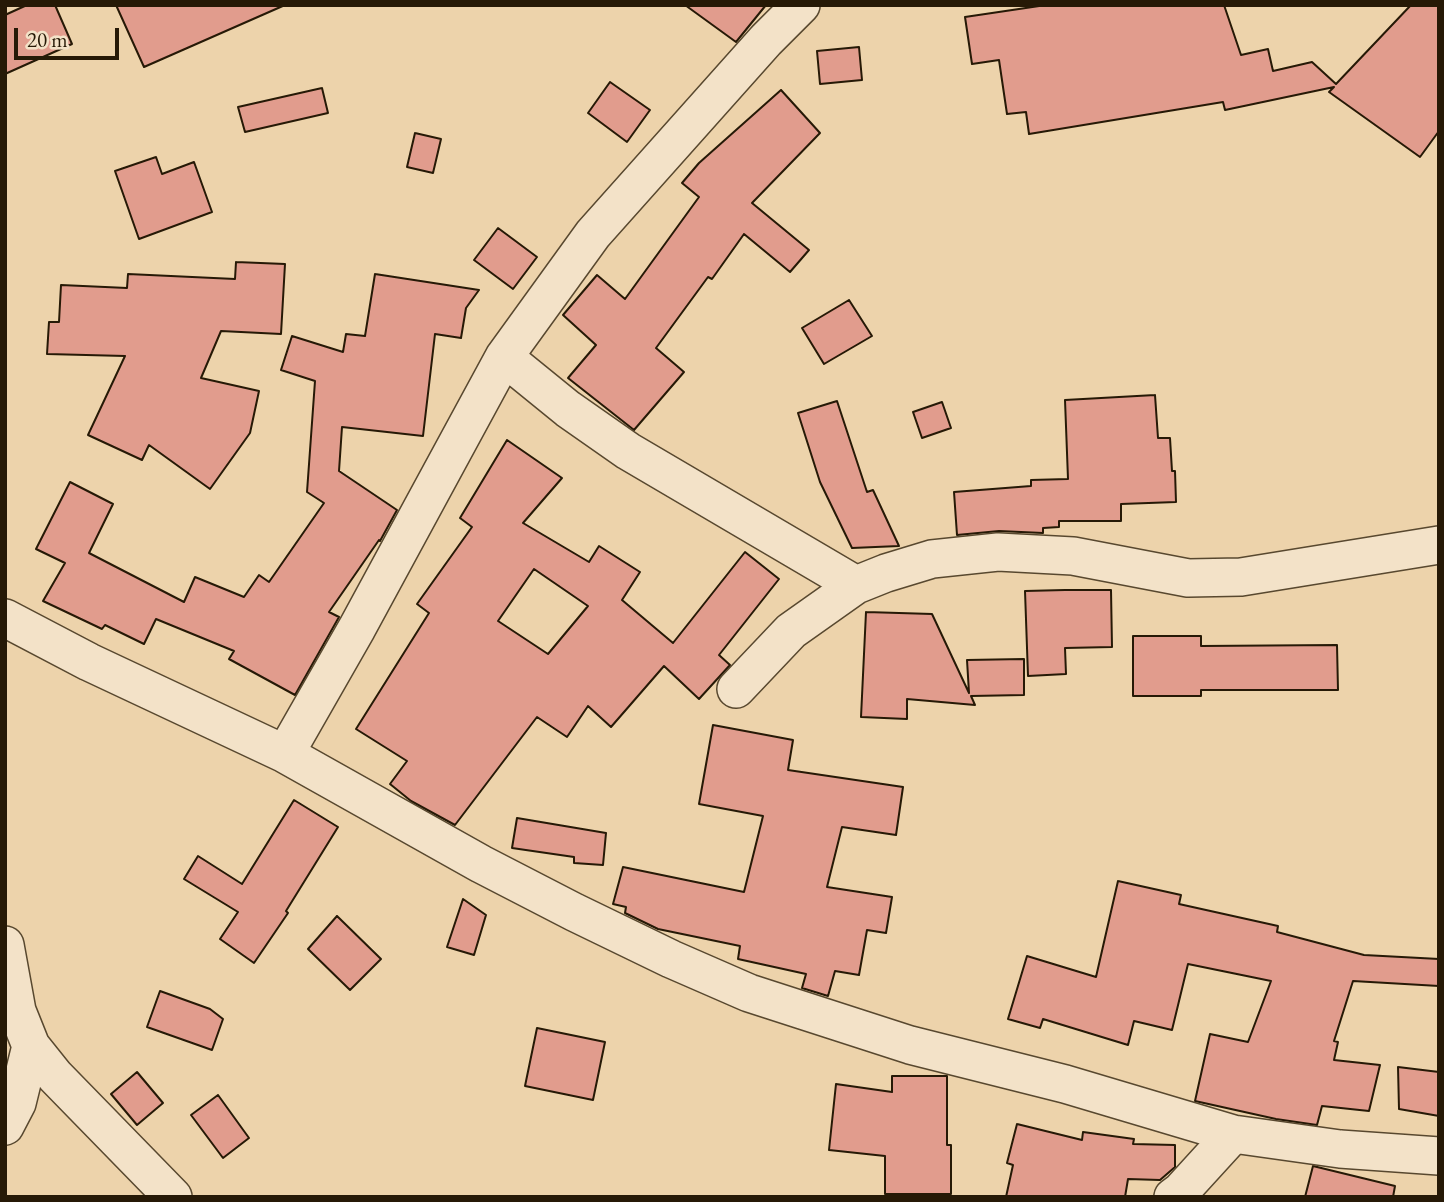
<!DOCTYPE html>
<style>
body{margin:0}
#map{position:relative;width:1444px;height:1202px;overflow:hidden;background:#edd3ab;font-family:"EB Garamond",serif}
canvas{display:block}
.frame{position:absolute;inset:0;border:7px solid #261906;pointer-events:none}
.scale{position:absolute;left:14px;top:28px;width:105px;height:32px;box-sizing:border-box;border:4px solid #261906;border-top:0;padding-left:9px;font-size:21px;line-height:24px;white-space:nowrap;color:#261906;-webkit-text-stroke:5px #f3e2c8;paint-order:stroke}
</style>
<div id="map">
<canvas width="1444" height="1202"></canvas>
<div class="frame"></div>
<div class="scale">20 m</div>
</div>
<script>
const context = document.querySelector('canvas').getContext('2d');
context.lineJoin = 'round';
function paint(path, color) { context.fillStyle = color; context.fill(path, 'evenodd'); }
const toPath = rows => new Path2D(rows.map(r => 'M' + r).join(''));
function stroke(path, color, width, dash) { context.strokeStyle = color; context.lineWidth = width; context.lineCap = dash ? 'butt' : 'round'; context.setLineDash(dash || []); context.stroke(path); }
const building = toPath([
 [27,5,55,5,72,44,5,74,5,15,27,5],
 [116,5,285,5,144,67,116,5],
 [685,5,766,5,736,42,685,5],
 [1046,5,1224,5,1241,55,1268,49,1273,71,1312,62,1336,84,1411,5,1439,5,1439,131,1420,157,1329,92,1334,87,1225,110,1223,102,1029,134,1026,112,1007,114,999,60,972,64,965,17,1046,5],
 [859,47,862,80,820,84,817,51,859,47],
 [610,82,650,110,627,142,588,113,610,82],
 [322,88,328,113,245,132,238,107,322,88],
 [781,90,820,133,752,203,809,250,790,272,744,234,712,279,708,277,656,348,684,372,634,430,568,378,596,345,563,315,597,275,625,299,699,197,682,183,699,163,781,90],
 [415,133,441,139,433,173,407,167,415,133],
 [156,157,162,174,194,162,212,212,139,239,115,171,156,157],
 [498,228,537,257,513,289,474,260,498,228],
 [236,262,285,264,281,334,221,331,201,378,259,391,250,433,210,489,149,445,142,460,88,435,125,356,47,354,49,322,59,322,61,285,127,288,128,274,235,279,236,262],
 [375,274,479,290,466,308,461,338,435,334,423,436,342,427,339,471,397,510,380,541,379,540,329,612,339,617,295,695,229,659,234,651,156,619,144,644,105,625,102,629,43,601,65,563,36,549,70,482,113,504,89,553,184,602,195,577,244,597,259,575,269,582,324,503,307,492,315,381,281,370,292,336,343,352,346,334,365,336,375,274],
 [849,300,872,336,824,364,802,328,849,300],
 [1155,395,1158,438,1170,438,1172,471,1175,471,1176,502,1121,504,1121,521,1059,521,1059,527,1043,528,1043,533,999,531,957,535,954,492,1031,486,1031,480,1068,479,1065,400,1155,395],
 [837,401,867,492,873,490,899,546,852,548,820,482,798,413,837,401],
 [942,402,951,428,922,438,913,412,942,402],
 [507,440,562,478,523,523,589,562,599,546,640,572,622,600,673,643,745,552,779,579,719,655,730,665,699,699,664,666,611,727,588,706,567,737,537,717,455,825,411,801,390,784,407,761,356,729,429,613,417,604,472,527,460,518,507,440],
 [534,569,588,606,548,654,498,621,534,569],
 [1065,590,1111,590,1112,647,1065,648,1066,674,1028,676,1025,591,1065,590],
 [866,612,932,614,969,693,967,660,1024,659,1024,695,971,696,975,705,907,699,907,719,861,717,866,612],
 [1133,636,1201,636,1201,646,1337,645,1338,690,1201,690,1201,696,1133,696,1133,636],
 [713,725,793,740,788,770,903,787,896,835,842,827,827,887,892,897,886,933,867,930,859,975,835,971,828,996,802,988,806,974,738,959,740,946,658,929,625,913,626,907,613,904,623,867,744,892,763,816,699,804,713,725],
 [294,800,338,827,286,911,288,913,254,963,220,939,238,912,184,879,198,856,242,884,294,800],
 [517,818,606,833,603,865,574,863,574,857,512,848,517,818],
 [1118,881,1181,895,1179,904,1278,926,1277,932,1364,955,1439,959,1439,986,1353,981,1334,1041,1338,1042,1334,1060,1380,1065,1369,1111,1322,1106,1317,1125,1276,1119,1195,1101,1210,1034,1248,1042,1271,981,1188,964,1172,1030,1134,1021,1128,1045,1043,1019,1040,1028,1008,1019,1027,956,1096,977,1118,881],
 [463,899,486,915,474,955,447,947,463,899],
 [337,916,381,959,350,990,308,949,337,916],
 [160,991,210,1009,223,1019,212,1050,147,1027,160,991],
 [537,1028,605,1042,593,1100,525,1086,537,1028],
 [1398,1067,1439,1072,1439,1116,1399,1109,1398,1067],
 [137,1072,163,1103,137,1125,111,1094,137,1072],
 [892,1076,947,1076,947,1145,951,1145,951,1194,885,1194,885,1156,829,1150,836,1084,892,1092,892,1076],
 [218,1095,249,1138,223,1158,191,1115,218,1095],
 [1017,1124,1082,1140,1083,1132,1134,1139,1133,1144,1175,1145,1175,1167,1160,1180,1128,1179,1125,1197,1006,1197,1013,1165,1007,1163,1017,1124],
 [1313,1166,1395,1186,1393,1197,1305,1197,1313,1166]
]);
const minor = toPath([
 [504,357,568,409,628,451,856,585],
 [5,618,89,662,285,754,481,864,574,912,671,959,749,993,910,1045,1065,1084,1233,1134,1340,1149,1439,1156],
 [736,689,791,631,856,585,886,573,932,559,998,552,1073,556,1188,578,1241,577,1439,545],
 [285,754,357,628,504,357,593,234,766,40,801,5],
 [5,945,17,1011,31,1046,55,1076,173,1197],
 [5,1126,17,1103,31,1046],
 [1173,1197,1181,1191,1233,1134]
]);
paint(building, '#e19c8d');
stroke(building, '#261906', 2);
stroke(minor, '#58482f', 40);
stroke(minor, '#f3e2c8', 37);
</script>
